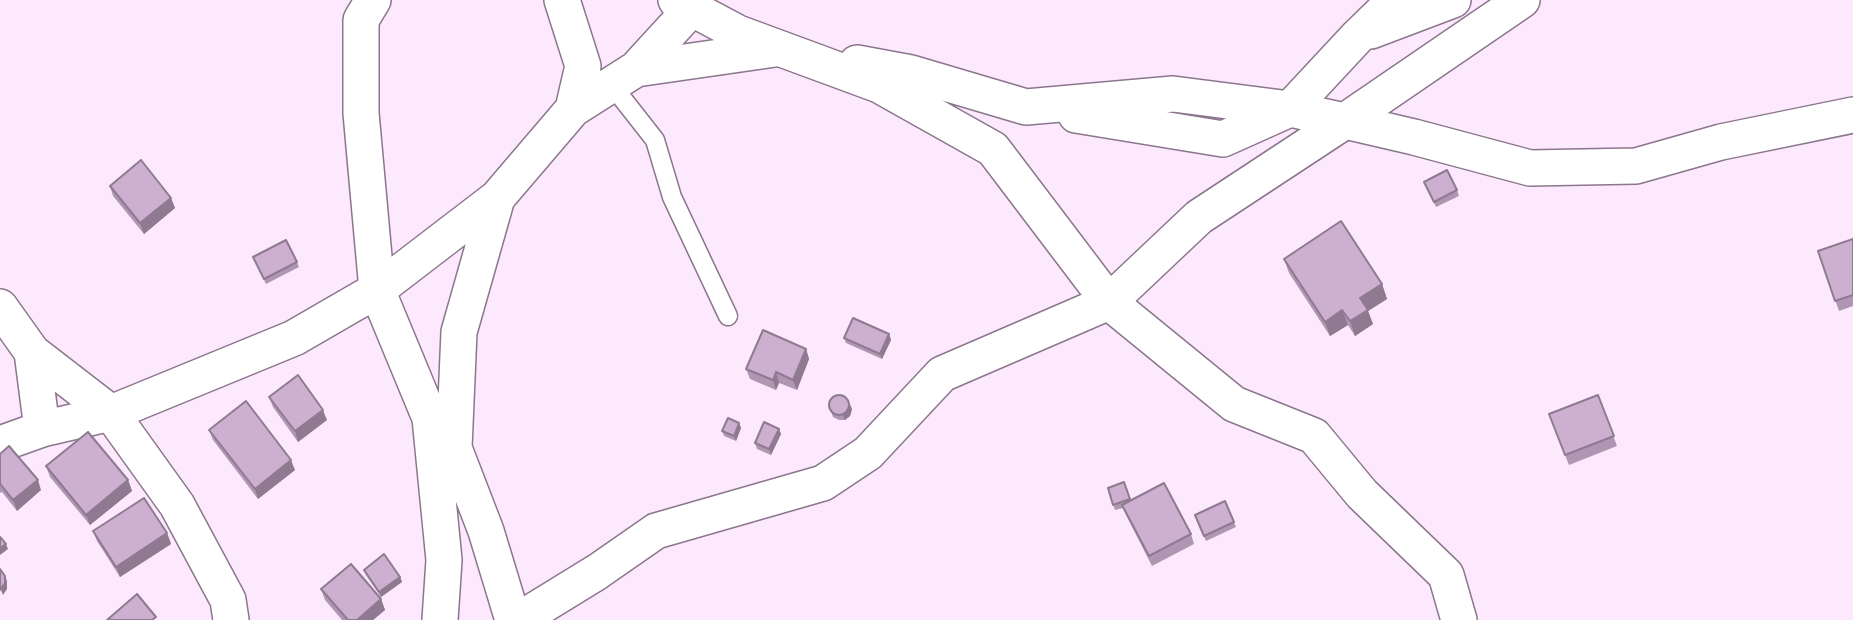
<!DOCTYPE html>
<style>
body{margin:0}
canvas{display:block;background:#fce9fd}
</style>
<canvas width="1853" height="620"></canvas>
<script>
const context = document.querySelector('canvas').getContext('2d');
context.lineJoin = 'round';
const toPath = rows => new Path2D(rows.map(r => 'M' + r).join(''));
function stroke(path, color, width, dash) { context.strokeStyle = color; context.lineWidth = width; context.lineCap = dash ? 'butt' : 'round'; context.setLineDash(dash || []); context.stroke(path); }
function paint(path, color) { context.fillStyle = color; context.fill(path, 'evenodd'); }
const lane = toPath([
 [611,84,655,140,672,197,728,316]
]);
const street = toPath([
 [373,0,361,20,361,113,377,290,430,418,444,560,440,620],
 [676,0,738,33,879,85,993,149,1109,302,1234,404,1314,436,1362,494,1446,575,1459,620],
 [1371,31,1453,0],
 [857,63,911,73,1026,107,1173,94,1290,109,1358,36,1395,0],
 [636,69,775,49],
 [573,109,636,69,692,8],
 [1076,115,1223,139,1290,109,1345,121,1522,0],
 [0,307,32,352,111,413,177,505,228,600,231,620],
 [32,352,42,429],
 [0,444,42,429,111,413,294,338,377,290,497,198],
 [513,620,486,531,454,448,459,332,497,198,573,109,583,66,562,0],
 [519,620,597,572,656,531,823,483,868,453,942,374,1109,302,1199,217,1345,121,1414,137,1530,168,1636,166,1721,142,1853,115]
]);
const wall = toPath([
 [1424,182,1457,190,1459,196,1436,207],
 [110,186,171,198,175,208,144,234,113,196],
 [1853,239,1853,306,1839,311,1818,251],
 [253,257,297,262,299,267,266,284],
 [1284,259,1382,284,1387,299,1368,311,1373,324,1355,336,1348,325,1330,336,1289,273],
 [889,334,891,340,882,359,846,343,844,338],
 [806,349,809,359,797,390,779,383,776,390,750,379,746,369],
 [1598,395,1617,446,1569,465,1549,414],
 [269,397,327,420,298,442,273,407],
 [829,406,852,409,850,416,845,420,839,420,833,417],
 [739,423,741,428,736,441,724,436,722,431],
 [779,429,781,434,771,455,757,449,755,443],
 [209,430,295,470,258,499,213,440],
 [0,454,41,490,17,511,2,492,0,493],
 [46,466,128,480,132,491,90,525,50,477],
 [1124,482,1131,500,1191,534,1194,544,1152,566,1126,515,1123,508,1115,510,1108,488],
 [1197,521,1234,522,1236,527,1206,541],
 [93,531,167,533,171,544,120,577,97,541],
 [364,570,400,577,402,582,381,597,366,575],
 [321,589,381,599,385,610,373,620,342,620,325,600]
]);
const shadedWall = toPath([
 [171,198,175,208,144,234,140,223],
 [1382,284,1387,299,1368,311,1373,324,1355,336,1350,321,1360,298],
 [1342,310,1348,325,1330,336,1325,322],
 [889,334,891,340,882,359,880,354],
 [806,349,809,359,797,390,793,380],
 [776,372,779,383,776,390,773,380],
 [850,404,852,409,850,416,845,420,843,415],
 [323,410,327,420,298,442,295,431],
 [739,423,741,428,736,441,734,436],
 [779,429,781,434,771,455,769,449],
 [291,460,295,470,258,499,255,489],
 [38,480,41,490,17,511,13,500],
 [128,480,132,491,90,525,86,515],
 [167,533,171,544,120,577,116,567],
 [6,544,8,549,0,555,0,548],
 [5,576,7,581,7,589,3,595,1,590],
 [400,577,402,582,381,597,379,592],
 [381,599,385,610,373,620,357,620]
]);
const building = toPath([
 [141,160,171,198,140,223,110,186,141,160],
 [1447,170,1457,190,1434,202,1424,182,1447,170],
 [1341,221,1382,284,1360,298,1368,310,1350,321,1342,310,1325,322,1284,259,1341,221],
 [1853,239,1853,295,1835,301,1818,251,1853,239],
 [286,240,297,262,264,279,253,257,286,240],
 [853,318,889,334,880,354,844,338,853,318],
 [763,330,806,349,793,380,776,372,773,380,746,369,763,330],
 [298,375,323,410,295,431,269,397,298,375],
 '829 405a10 10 0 1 1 20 0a10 10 0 1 1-20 0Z',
 [1598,395,1614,436,1565,455,1549,414,1598,395],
 [246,401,291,460,255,489,209,430,246,401],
 [728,418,739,423,734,436,722,431,728,418],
 [764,422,779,429,769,449,755,443,764,422],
 [88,432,128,480,86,515,46,466,88,432],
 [9,446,38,480,13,500,0,484,0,454,9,446],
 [1124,482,1130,499,1113,505,1108,488,1124,482],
 [1164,483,1191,534,1149,556,1122,505,1164,483],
 [144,498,167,533,116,567,93,531,144,498],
 [1225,501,1234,522,1204,536,1195,515,1225,501],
 [0,537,6,544,0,548,0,537],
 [384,554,400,577,379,592,364,570,384,554],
 [351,564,381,599,357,620,348,620,321,589,351,564],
 [0,569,5,576,5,583,0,590,0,569],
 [137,594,156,617,152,620,107,620,137,594]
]);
stroke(lane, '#8c768d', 21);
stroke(street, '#8c768d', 38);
stroke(lane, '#fff', 18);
stroke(street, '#fff', 35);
paint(wall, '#b096b3');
paint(shadedWall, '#907a92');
paint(building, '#cdafd0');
stroke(building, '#907a92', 2);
</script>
